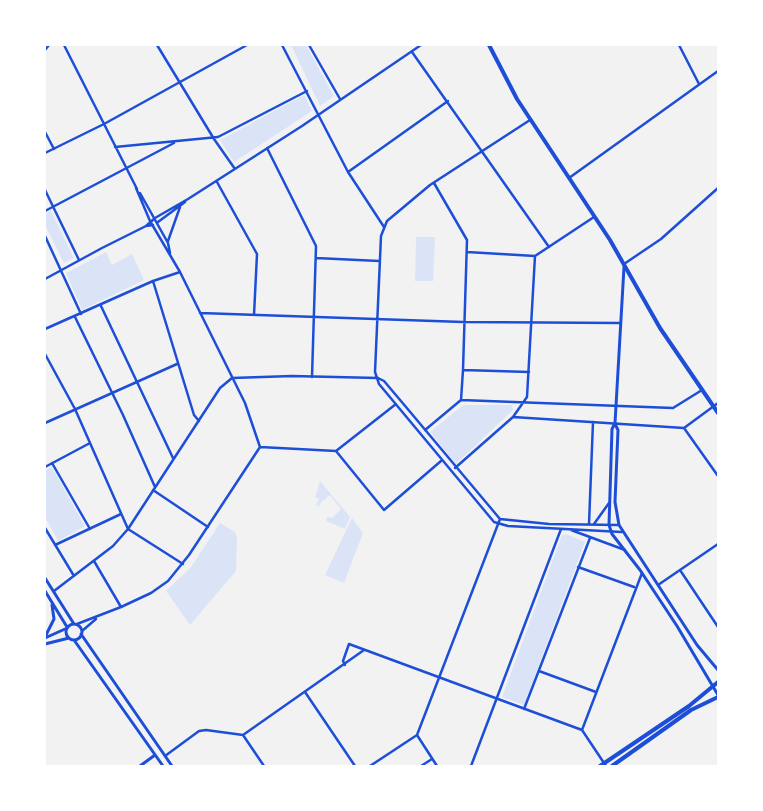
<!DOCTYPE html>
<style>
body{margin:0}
#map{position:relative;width:763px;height:811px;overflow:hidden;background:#f2f2f2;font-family:Ubuntu,sans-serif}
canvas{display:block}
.frame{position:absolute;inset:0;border:46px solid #fff;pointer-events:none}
</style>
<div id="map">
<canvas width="763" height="811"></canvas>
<div class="frame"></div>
</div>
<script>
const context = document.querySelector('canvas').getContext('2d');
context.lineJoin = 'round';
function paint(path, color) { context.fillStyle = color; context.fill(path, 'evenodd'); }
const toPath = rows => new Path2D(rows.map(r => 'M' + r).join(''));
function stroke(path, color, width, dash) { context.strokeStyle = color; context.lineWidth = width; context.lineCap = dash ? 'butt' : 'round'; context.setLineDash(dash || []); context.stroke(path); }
const green = toPath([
 [291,45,306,45,334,96,320,106],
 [302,96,305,96,312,111,234,162,220,140],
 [51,211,74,258,64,263,45,225,45,213],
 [416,237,435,237,433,281,415,281],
 [106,252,112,265,132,254,144,280,82,310,66,273],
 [463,405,512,405,513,410,456,464,430,432],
 [52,467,85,526,58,541,45,517,45,471],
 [320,481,350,517,345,529,326,521,327,517,332,518,341,509,330,495,321,502,319,507,316,505,319,499,315,497],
 [352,518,363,533,344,583,325,575],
 [220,523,235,532,237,539,236,571,190,625,166,591,191,567],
 [566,534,585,542,524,705,502,697,559,543,562,535]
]);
const minor = toPath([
 [64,45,137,189],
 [157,45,214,139,235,169],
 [282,45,348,172,384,227],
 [309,45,340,99],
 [679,45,699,84],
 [45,50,49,45],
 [412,52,549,247],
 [530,120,430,185,387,221,381,236,375,372,379,384,494,522,508,526,622,532],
 [45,132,54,149],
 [115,147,218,137,307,91],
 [267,148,316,246,312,377],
 [45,153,104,124,247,45],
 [348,172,448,101],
 [569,178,718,71],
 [217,182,257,254,254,315],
 [136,188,150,221,180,272,245,403,260,447,336,451,396,404],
 [45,190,79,260],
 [140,193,168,243,170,253],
 [45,211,174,143],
 [158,222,185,202],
 [146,226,155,218,188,199,302,126,421,45],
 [45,236,81,314],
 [168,241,180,207],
 [467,252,535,256],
 [316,258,379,261],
 [624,264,661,239,718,188],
 [45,279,102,248,146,226,153,225],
 [153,281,194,415,199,421],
 [101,306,173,458],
 [200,313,463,322,620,323],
 [75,317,123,415,155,487],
 [45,329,153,281,180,272],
 [45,354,75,409,128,529,183,564],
 [463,370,529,372],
 [232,378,292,376,378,378,384,381,406,407,500,519,549,524,619,525],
 [461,400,673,408,702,390],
 [513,417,684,428,718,476],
 [45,423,177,364],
 [684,428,718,403],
 [425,430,461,400,463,370,467,240,434,183],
 [336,451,384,510,441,461],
 [52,463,90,529],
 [45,467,90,443],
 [455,468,513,417,527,397,535,256,594,217],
 [153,490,208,527],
 [589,524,593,422],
 [594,524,609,503],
 [45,528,74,576],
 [571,530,625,550],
 [55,545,121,514],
 [94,561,121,607],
 [578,567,634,587],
 [680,570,718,627],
 [658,585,718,544],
 [54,591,113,546,128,529,220,388,232,378],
 [77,624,121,607,151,593,168,581,189,555,260,447],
 [82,631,96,619],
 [345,665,343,661,349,644,582,730,606,766],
 [539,671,596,692],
 [305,692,355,766],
 [524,709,590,538],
 [582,730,642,573],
 [243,735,364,650],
 [417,735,437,766],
 [165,756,199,731,206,730,243,735,264,766],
 [370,766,417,735,500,519],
 [421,766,432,759],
 [471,766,561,529]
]);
const tertiary = toPath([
 [624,267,615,423,612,429,609,525,612,534,640,570,677,626,718,695],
 [615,424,618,430,615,502,619,525,697,645,718,670],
 [45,578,74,624],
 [45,591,67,627],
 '66 632a8 8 0 1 1 16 0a8 8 0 1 1-16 0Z',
 [81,634,172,766],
 [45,637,54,619,52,605],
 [45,638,65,629],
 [74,640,163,766],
 [45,644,69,638],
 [140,766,155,755]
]);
const secondary = toPath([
 [489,45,517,99,610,240,660,328,718,413],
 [600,766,689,706,718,682],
 [612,766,691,710,718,697]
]);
paint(green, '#dbe4f7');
stroke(minor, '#1d4ed8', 2.5);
stroke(tertiary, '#1d4ed8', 3);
stroke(secondary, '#1d4ed8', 4);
</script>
